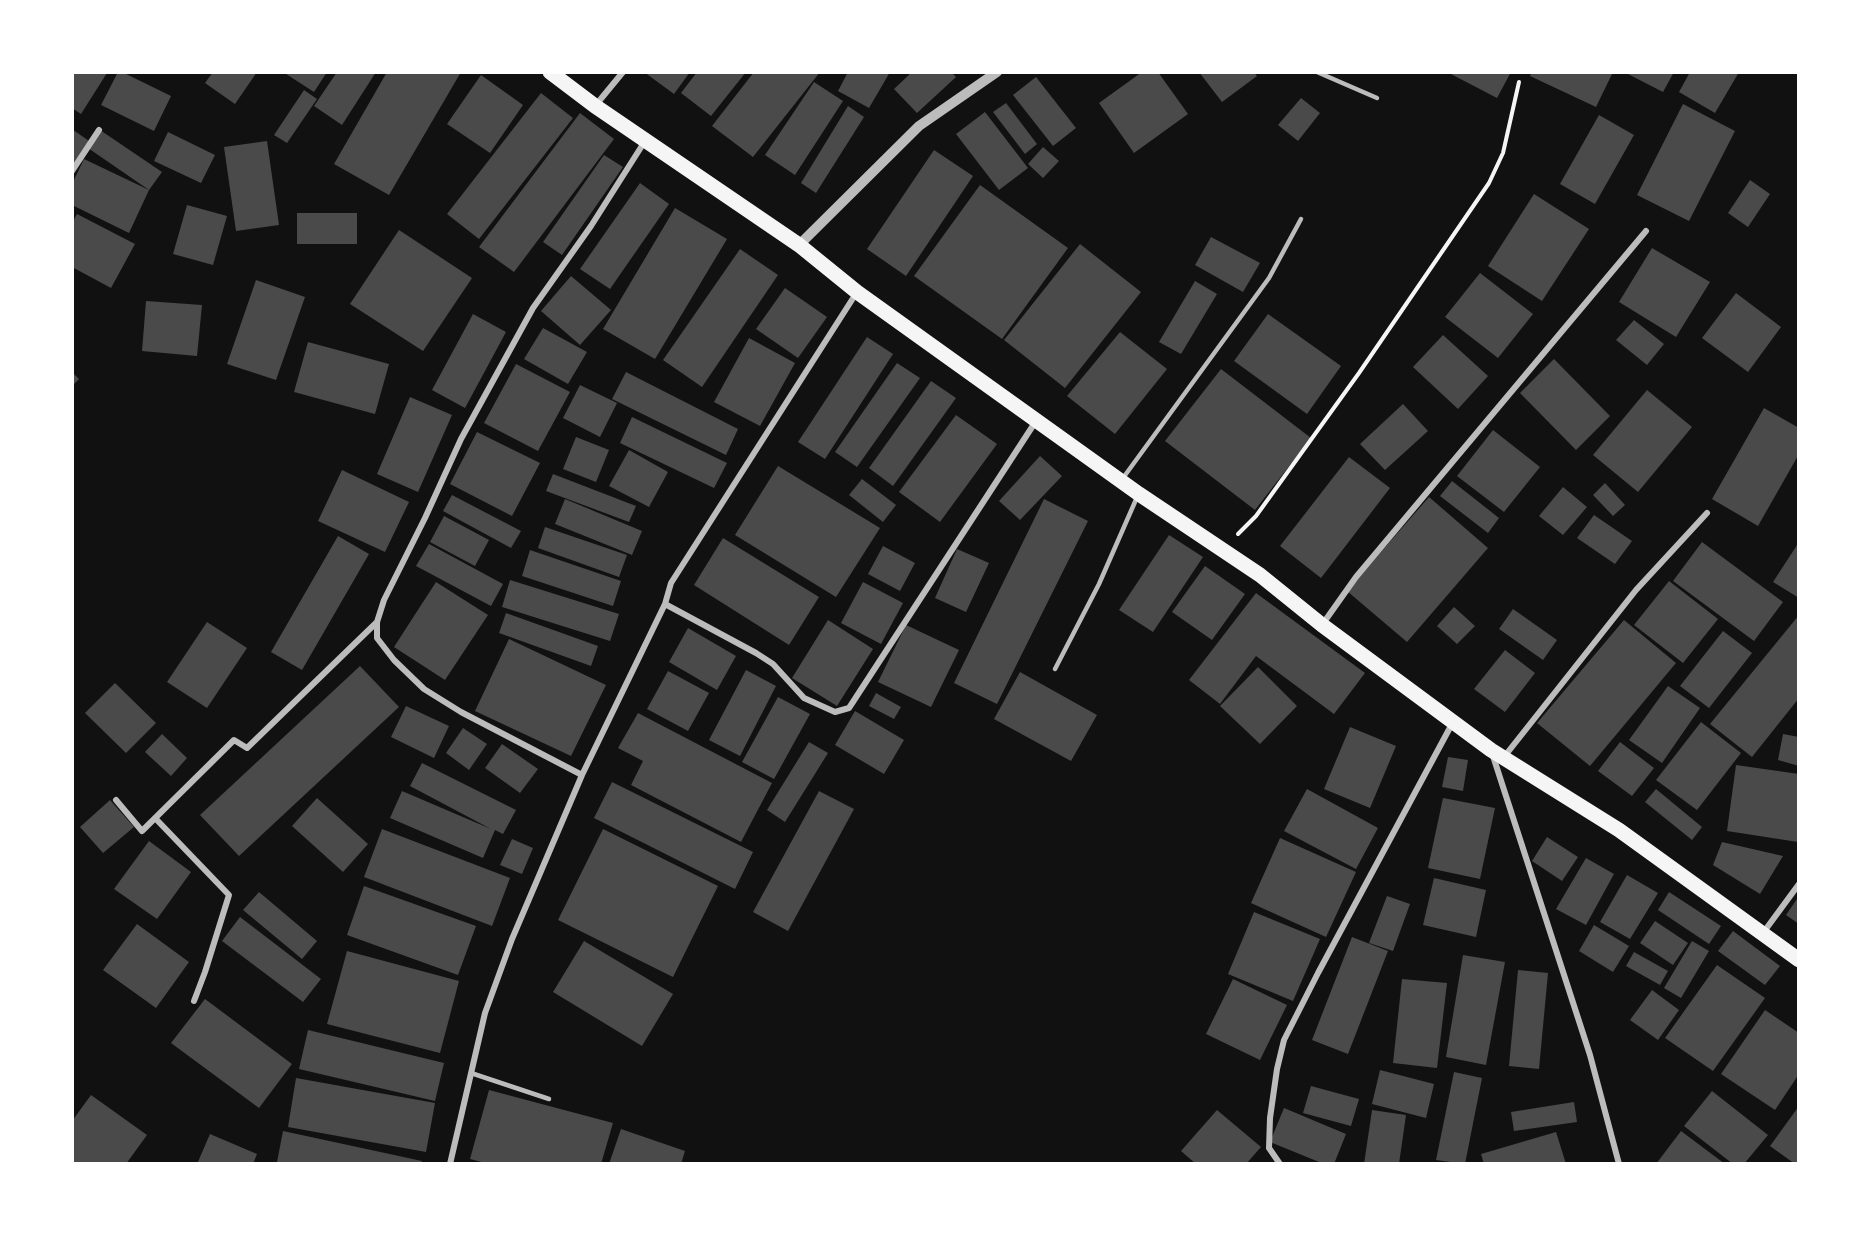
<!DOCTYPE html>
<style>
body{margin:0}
#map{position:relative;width:1871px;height:1236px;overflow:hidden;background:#111;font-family:Helvetica,sans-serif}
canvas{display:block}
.frame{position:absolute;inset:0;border:74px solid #fff;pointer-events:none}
</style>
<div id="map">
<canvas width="1871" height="1236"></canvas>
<div class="frame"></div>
</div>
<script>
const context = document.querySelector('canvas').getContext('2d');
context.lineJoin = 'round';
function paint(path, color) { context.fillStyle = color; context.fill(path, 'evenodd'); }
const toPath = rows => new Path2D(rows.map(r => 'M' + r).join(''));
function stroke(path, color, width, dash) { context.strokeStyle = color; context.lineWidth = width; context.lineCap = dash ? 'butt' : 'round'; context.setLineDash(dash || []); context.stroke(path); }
const building = toPath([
 [72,72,107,73,81,114,72,108],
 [118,72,122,72,171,96,154,131,101,105],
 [213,72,257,72,235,104,205,83],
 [283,72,327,72,314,92],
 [337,72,376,72,342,125,314,106],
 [387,72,461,72,389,195,334,164],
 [644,72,690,72,674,94],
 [697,72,746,72,711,116,681,93],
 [754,72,820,72,753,157,712,126],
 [848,72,890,72,869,108,838,91],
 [912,72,951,72,956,77,917,113,894,89],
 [1142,72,1158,72,1188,114,1134,153,1099,103],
 [1199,72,1254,72,1257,76,1222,102],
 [1447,72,1511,72,1497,98],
 [1532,72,1613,72,1596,107,1530,76],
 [1624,72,1674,72,1663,92],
 [1690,72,1739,72,1715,113,1679,92],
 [481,75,523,105,490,153,447,124],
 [1036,77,1076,128,1053,146,1013,95],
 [814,82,843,101,795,175,765,155],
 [304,90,317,99,287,143,274,135],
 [541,93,573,118,479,239,447,214],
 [1301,98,1320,113,1298,141,1278,125],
 [1006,103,1037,144,1025,154,993,112],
 [1683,104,1735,131,1689,221,1637,195],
 [848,106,864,117,816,193,801,183],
 [985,112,1028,168,999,190,956,134],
 [580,113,614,139,514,272,479,247],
 [1599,115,1634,135,1595,204,1560,184],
 [72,129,89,141,72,165],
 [100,130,162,172,149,190,129,233,72,205,72,184,84,159,149,190,88,148],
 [168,132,215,155,201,183,154,161],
 [267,141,279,225,236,231,224,147],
 [1043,147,1059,161,1043,178,1028,164],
 [934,150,973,176,906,276,867,249],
 [604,155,623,167,562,255,543,242],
 [1750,180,1770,194,1748,227,1728,213],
 [640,183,669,204,610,289,580,269],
 [980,185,1068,248,1002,339,914,276],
 [1534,194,1589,229,1542,301,1488,266],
 [187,205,227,216,213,265,173,254],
 [675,208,727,239,655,359,603,329],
 [297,213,357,213,357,244,297,244],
 [77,214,135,244,111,288,72,267,72,223],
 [399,230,472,278,423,351,350,304],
 [1211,237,1260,263,1243,292,1195,265],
 [1080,244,1141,292,1065,388,1004,340],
 [1652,248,1710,282,1676,337,1619,302],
 [740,249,778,275,702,387,663,360],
 [1480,273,1533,314,1498,358,1445,317],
 [571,276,611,310,580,345,541,311],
 [256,280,305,297,276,380,227,364],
 [1195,281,1217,294,1181,354,1159,342],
 [785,288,827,317,798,358,756,329],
 [1736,293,1781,327,1748,372,1702,338],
 [146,301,202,305,197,356,142,351],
 [473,314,506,332,465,408,432,390],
 [1268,314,1341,366,1307,414,1234,361],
 [1634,320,1664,344,1647,365,1616,340],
 [543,328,587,352,568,384,524,359],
 [1120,332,1167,369,1115,434,1067,396],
 [1443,335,1488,376,1458,409,1413,367],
 [867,337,893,354,825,459,798,442],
 [749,338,795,363,760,426,714,402],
 [308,342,389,364,375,414,294,392],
 [1554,359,1610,416,1576,450,1520,393],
 [897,363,920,378,857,467,835,452],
 [516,364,570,392,538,451,484,423],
 [1221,369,1311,438,1255,510,1165,441],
 [72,372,79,379,72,386],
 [626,372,738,429,726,455,612,399],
 [931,381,956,398,893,486,869,468],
 [580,385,617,403,600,437,563,418],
 [1647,390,1692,427,1638,492,1593,455],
 [410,397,452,415,418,492,377,474],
 [1403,404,1428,431,1385,470,1360,444],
 [1764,408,1799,428,1799,454,1758,526,1712,499],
 [956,415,997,444,940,522,899,492],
 [632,417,727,463,714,488,620,443],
 [1493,430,1540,467,1504,512,1457,476],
 [477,432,540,463,512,516,450,484],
 [576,437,609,450,596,482,563,469],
 [629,450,668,472,649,507,609,486],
 [1040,456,1062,476,1020,520,999,501],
 [1349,457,1390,488,1321,578,1280,546],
 [778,466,880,528,836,597,735,535],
 [342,470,409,502,385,552,318,521],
 [553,474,636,506,629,522,546,491],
 [862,479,896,505,883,522,849,495],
 [1452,481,1499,518,1488,533,1440,496],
 [1605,483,1625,505,1613,516,1593,495],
 [1563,487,1587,507,1563,535,1539,516],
 [452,495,521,531,511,548,443,511],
 [1429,497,1488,548,1407,642,1347,591],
 [565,499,642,531,632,555,555,524],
 [1044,499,1088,521,997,704,954,683],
 [1594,515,1632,541,1615,564,1577,538],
 [444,516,489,540,475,566,430,542],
 [545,527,627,555,619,577,538,548],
 [1169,535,1203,557,1153,632,1119,610],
 [338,536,369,554,302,670,271,652],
 [723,538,819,597,789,645,694,585],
 [1702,542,1783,602,1754,641,1673,581],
 [1799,542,1799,598,1773,582],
 [429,544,503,584,491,606,416,566],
 [883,546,915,563,900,591,868,574],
 [957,549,989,563,966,612,935,598],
 [530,550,621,581,613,606,522,576],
 [1205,566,1245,594,1212,640,1172,612],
 [510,580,619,614,610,641,502,607],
 [1669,581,1718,619,1683,663,1634,625],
 [436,582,488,615,445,680,394,647],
 [863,582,903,603,881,644,841,623],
 [1256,593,1365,673,1334,714,1256,656,1220,704,1189,680],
 [1454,607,1475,626,1457,644,1437,626],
 [1513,609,1557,640,1543,660,1499,629],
 [506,613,598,646,591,666,499,633],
 [1799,615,1799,698,1752,757,1710,724],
 [828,620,873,649,837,706,792,678],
 [1624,620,1676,663,1590,766,1537,723],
 [207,622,247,648,207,708,167,682],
 [906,625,959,650,931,707,878,682],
 [688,628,736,656,717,690,669,662],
 [1723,631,1752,653,1709,708,1680,686],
 [509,639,606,685,571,756,475,711],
 [1505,650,1535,673,1505,712,1474,689],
 [360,666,399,707,239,856,200,815],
 [1258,667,1297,706,1260,744,1220,706],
 [746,670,776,686,740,756,709,740],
 [668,671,709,693,688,731,647,709],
 [1020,672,1097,715,1071,761,994,719],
 [115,683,156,723,126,753,85,713],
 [1668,686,1700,708,1662,763,1629,740],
 [876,693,901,707,894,719,869,706],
 [778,697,810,714,774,779,742,762],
 [406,706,449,726,434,758,391,737],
 [855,711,904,740,884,774,835,745],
 [638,713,772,783,741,842,631,785,643,761,618,748],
 [1701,722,1741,753,1697,810,1656,780],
 [1350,727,1396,746,1370,808,1324,789],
 [463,728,487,744,469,770,446,753],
 [162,734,187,758,171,776,145,752],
 [1783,734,1799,737,1799,766,1778,760],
 [809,742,828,753,785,822,767,810],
 [1620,742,1654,768,1632,796,1598,771],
 [502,744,538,769,520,793,485,768],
 [1448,757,1468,760,1463,791,1442,787],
 [422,763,516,810,503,834,495,830,483,858,390,818,402,791,491,829,410,786],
 [1736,765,1799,774,1798,842,1727,831],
 [612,782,753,852,735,889,594,818],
 [1307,789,1378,828,1356,869,1284,831],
 [1656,789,1702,827,1692,840,1645,802],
 [819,791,854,809,788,931,753,912],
 [317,798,368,844,343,872,292,826],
 [1443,798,1495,808,1480,879,1428,868],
 [110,800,134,827,103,853,80,827],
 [382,829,510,878,492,926,364,877],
 [603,829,718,886,673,977,558,920],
 [1547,837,1578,857,1562,881,1532,861],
 [1280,838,1356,872,1326,937,1251,903],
 [512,839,533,848,522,874,500,865],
 [149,841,191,872,157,919,114,889],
 [1722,842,1783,856,1760,894,1713,865],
 [1586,858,1614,874,1586,925,1556,909],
 [1627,875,1658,893,1630,939,1600,922],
 [1434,878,1486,890,1476,937,1423,925],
 [364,886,476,926,458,975,347,935],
 [259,892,317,941,302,959,243,910],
 [1669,892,1721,926,1709,944,1658,910],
 [1387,896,1410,904,1393,951,1369,943],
 [1799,896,1799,924,1786,915],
 [1254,912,1320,939,1293,1001,1228,974],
 [240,917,321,979,303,1002,222,941],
 [1655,921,1688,943,1673,965,1640,943],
 [137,924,189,962,156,1008,103,970],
 [1594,925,1629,946,1613,972,1579,951],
 [1733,931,1780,966,1765,985,1718,951],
 [1352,937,1388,951,1348,1054,1312,1040],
 [584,941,673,994,642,1046,553,992],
 [1692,941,1709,951,1681,998,1664,988],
 [347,951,459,981,440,1053,327,1024],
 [1634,952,1668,971,1660,985,1626,966],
 [1463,955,1505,962,1486,1065,1446,1057],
 [1717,965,1765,998,1713,1071,1665,1038],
 [1518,970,1548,973,1539,1069,1509,1066],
 [1233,979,1287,1005,1260,1060,1206,1034],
 [1402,979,1447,983,1437,1068,1393,1063],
 [1652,990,1679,1010,1658,1040,1630,1020],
 [205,999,292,1064,259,1108,171,1043],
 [1765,1010,1799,1033,1799,1074,1775,1110,1721,1074],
 [308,1030,444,1063,435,1101,299,1069],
 [1380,1070,1434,1084,1426,1118,1372,1104],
 [1454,1072,1482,1078,1465,1164,1436,1160],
 [296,1078,435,1103,426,1152,288,1127],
 [1311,1086,1359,1099,1351,1126,1303,1113],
 [489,1090,613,1123,601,1164,489,1164,470,1159],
 [1712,1091,1768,1135,1744,1164,1733,1164,1684,1126],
 [91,1095,147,1135,126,1164,72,1164,72,1121],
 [1574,1102,1577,1122,1514,1131,1511,1112],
 [1799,1106,1799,1164,1795,1164,1770,1146],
 [1284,1108,1346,1134,1334,1164,1324,1164,1270,1142],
 [1217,1110,1261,1147,1246,1164,1196,1164,1181,1151],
 [1372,1110,1406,1115,1399,1164,1364,1164],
 [621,1129,685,1151,681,1164,609,1164],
 [283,1131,422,1161,421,1164,285,1164,277,1162],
 [1681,1131,1725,1164,1656,1164],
 [1556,1132,1566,1164,1484,1164,1481,1154],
 [210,1134,257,1154,253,1164,197,1164]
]);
const path = toPath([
 [1238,534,1256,516,1359,373,1489,183,1503,153,1519,82]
]);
const service = toPath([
 [1317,72,1377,98],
 [1123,478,1269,278,1301,219],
 [1055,669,1099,584,1138,495],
 [471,1073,549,1099]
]);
const minor = toPath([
 [595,106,623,72],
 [72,171,99,130],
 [665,604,756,653,773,664,804,698,835,712,849,708,1036,421],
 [1322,625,1356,577,1646,231],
 [1493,756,1590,1055,1619,1164],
 [1504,757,1636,590,1707,513],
 [582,775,461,712,424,689,394,660,377,638,377,622,384,600,425,518,461,439,533,308,591,226,645,141],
 [116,800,142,831,234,740,247,748,377,622],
 [155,818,229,895,205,972,194,1001],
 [1763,933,1799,884],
 [450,1164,485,1013,512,939,582,775,665,604,671,583,857,292],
 [1280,1164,1269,1148,1270,1118,1277,1069,1284,1040,1318,973,1453,722]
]);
const tertiary = toPath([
 [799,245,919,126,997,72]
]);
const primary = toPath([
 [550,72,595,106,799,245,857,292,1139,494,1260,575,1322,625,1491,750,1619,830,1799,960]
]);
paint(building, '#4a4a4a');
stroke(path, '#f5f5f5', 4);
stroke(service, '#bcbcbc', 4.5);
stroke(minor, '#bcbcbc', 6);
stroke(tertiary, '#bcbcbc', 10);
stroke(primary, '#f5f5f5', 15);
</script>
